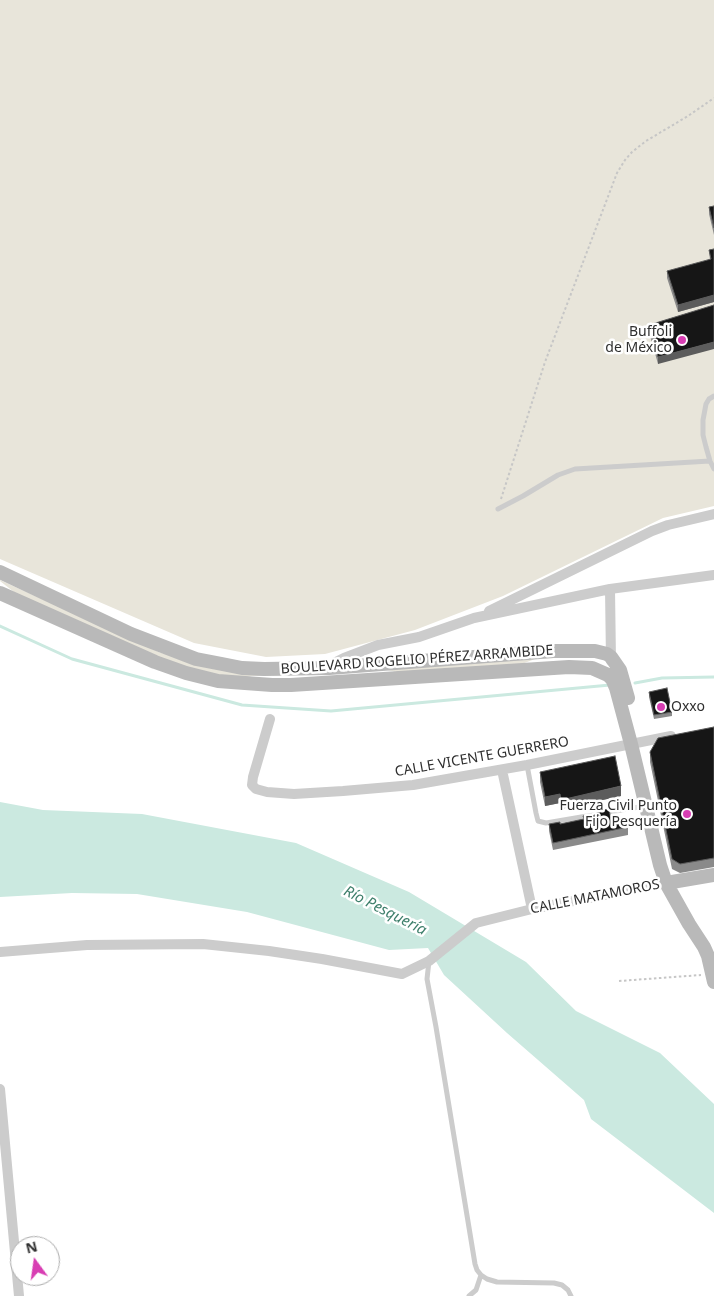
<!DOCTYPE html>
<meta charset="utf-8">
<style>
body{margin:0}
#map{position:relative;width:714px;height:1296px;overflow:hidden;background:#fff;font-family:"Noto Sans",sans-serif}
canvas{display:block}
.north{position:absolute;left:10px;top:1236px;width:50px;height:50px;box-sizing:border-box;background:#fff;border:1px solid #acacac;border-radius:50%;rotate:346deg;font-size:14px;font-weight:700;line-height:20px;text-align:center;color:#2f2f2f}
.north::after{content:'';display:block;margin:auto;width:18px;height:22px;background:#d83eb3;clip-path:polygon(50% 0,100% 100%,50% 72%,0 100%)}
</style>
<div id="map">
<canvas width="714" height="1296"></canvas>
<div class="north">N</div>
</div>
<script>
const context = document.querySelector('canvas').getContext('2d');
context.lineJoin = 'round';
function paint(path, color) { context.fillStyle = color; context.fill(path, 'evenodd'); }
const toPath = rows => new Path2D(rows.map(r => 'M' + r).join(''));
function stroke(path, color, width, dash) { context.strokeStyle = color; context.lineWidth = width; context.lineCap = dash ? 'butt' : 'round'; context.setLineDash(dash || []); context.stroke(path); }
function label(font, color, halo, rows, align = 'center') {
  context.font = font + ' "Noto Sans",sans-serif'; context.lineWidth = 5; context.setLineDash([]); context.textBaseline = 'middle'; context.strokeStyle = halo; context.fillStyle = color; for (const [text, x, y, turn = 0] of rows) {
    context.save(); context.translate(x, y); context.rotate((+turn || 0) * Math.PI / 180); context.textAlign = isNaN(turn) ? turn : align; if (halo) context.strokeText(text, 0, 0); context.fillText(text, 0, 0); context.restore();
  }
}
const green = toPath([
 [0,0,714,0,714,506,663,518,503,596,415,630,325,654,266,657,194,643,0,559],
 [0,580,161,653,297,675,252,676,236,679,161,660,14,592,0,581],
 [574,657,535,659,519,665,403,673,387,670,534,658]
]);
const water = toPath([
 [0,802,43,810,142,814,296,843,409,892,526,962,576,1011,660,1053,714,1104,714,1213,591,1119,584,1100,507,1033,444,975,428,948,389,950,247,912,137,894,72,893,0,897]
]);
const stream = toPath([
 [0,626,72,659,242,705,331,711,610,685],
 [635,683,662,678,714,677]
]);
const path = toPath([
 [501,499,545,362,617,173,625,160,632,152,646,141,688,116,714,98],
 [619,981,701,975]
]);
const lane = toPath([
 [714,396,709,399,706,404,703,420,703,435,706,447,710,461,714,469],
 [498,509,523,496,558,475,575,469,710,461],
 [527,765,536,813,538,821,546,823,593,815],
 [604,813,645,806],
 [429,961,427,979,436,1027,475,1264,477,1270,481,1275,487,1279,497,1282,554,1283,562,1285,568,1290,571,1296],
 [469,1296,476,1290,481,1275]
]);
const street = toPath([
 [610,589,611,661],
 [489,611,652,531,668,525,714,514],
 [329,668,336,662,344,658,378,645,419,637,474,618,610,589,714,575],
 [270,719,253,777,252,785,256,789,267,792,294,794,343,791,413,785,527,765,671,736],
 [502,770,532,909],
 [0,952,87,945,203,944,269,951,322,959,402,974,429,961,476,923,532,909,666,883],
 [0,1089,19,1296]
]);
const secondary = toPath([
 [0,572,131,634,196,659,222,664,242,668,264,669,329,668,553,651,595,651,607,654,611,657,620,670,628,698],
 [0,593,155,662,186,673,218,681,272,685,291,685,569,667,592,668,608,675,612,679,616,688,631,744,660,865,666,883,689,924,704,947,708,956,714,982],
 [666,883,714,875]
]);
const wall = toPath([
 [714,206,714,235,709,214,709,207],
 [714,249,714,302,678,312,667,278,667,271,710,260,709,250],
 [714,305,658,364,649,332,649,325],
 [649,692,672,712,672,716,654,719,649,697],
 [714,727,714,867,680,873,672,869,650,762,650,752],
 [540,772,621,796,561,809,560,803,545,806,540,782],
 [598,811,611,820,628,827,628,835,553,850,549,831,549,824,560,824,583,819,598,813]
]);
const shadedWall = toPath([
 [714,295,714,302,678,312,678,305],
 [714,342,714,349,658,364,658,357],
 [621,786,621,796,561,809,561,800],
 [560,794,560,803,545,806,545,797]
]);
const building = toPath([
 [714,206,714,228,709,207,714,206],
 [714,249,714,295,678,305,667,271,711,259,709,250,714,249],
 [714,305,714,342,658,357,649,325,714,305],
 [667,688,672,712,654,715,649,692,667,688],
 [714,727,714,858,680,864,672,859,650,752,658,738,714,727],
 [615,756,621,786,561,800,560,794,545,797,540,772,615,756],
 [609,809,611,820,626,817,628,827,553,843,549,824,560,822,560,824,584,819,583,816,598,813,598,811,609,809]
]);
const markers = [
 [682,340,5,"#d83eb3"],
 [661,707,5,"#d83eb3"],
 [687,814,5,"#d83eb3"]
];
const poiNames = [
 ["Buffoli",672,332],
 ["de México",672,348],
 ["Oxxo",671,707,"left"],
 ["Fuerza Civil Punto",677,806],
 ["Fijo Pesquería",677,822]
];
const streetNames = [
 ["BOULEVARD ROGELIO PÉREZ ARRAMBIDE",417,660,-4],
 ["CALLE VICENTE GUERRERO",482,757,-10],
 ["CALLE MATAMOROS",595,897,-11]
];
const waterNames = [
 ["Río Pesquería",385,911,27]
];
paint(green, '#e8e5da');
paint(water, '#cbe9e0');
stroke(stream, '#cbe9e0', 3);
stroke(path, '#c6c6c6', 2, [2.5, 2.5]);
stroke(lane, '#ccc', 5);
stroke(street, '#ccc', 10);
stroke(secondary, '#b9b9b9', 14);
paint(wall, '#8a8a8a');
paint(shadedWall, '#5c5c5c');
paint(building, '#161616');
stroke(building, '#5c5c5c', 1);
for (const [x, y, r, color] of markers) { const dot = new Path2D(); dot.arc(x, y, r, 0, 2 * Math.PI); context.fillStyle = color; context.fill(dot); stroke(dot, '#fff', 2); }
label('14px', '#2f2f2f', '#fff', poiNames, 'right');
label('14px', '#2f2f2f', '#fff', streetNames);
label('italic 15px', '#3e7f6b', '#fff', waterNames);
</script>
